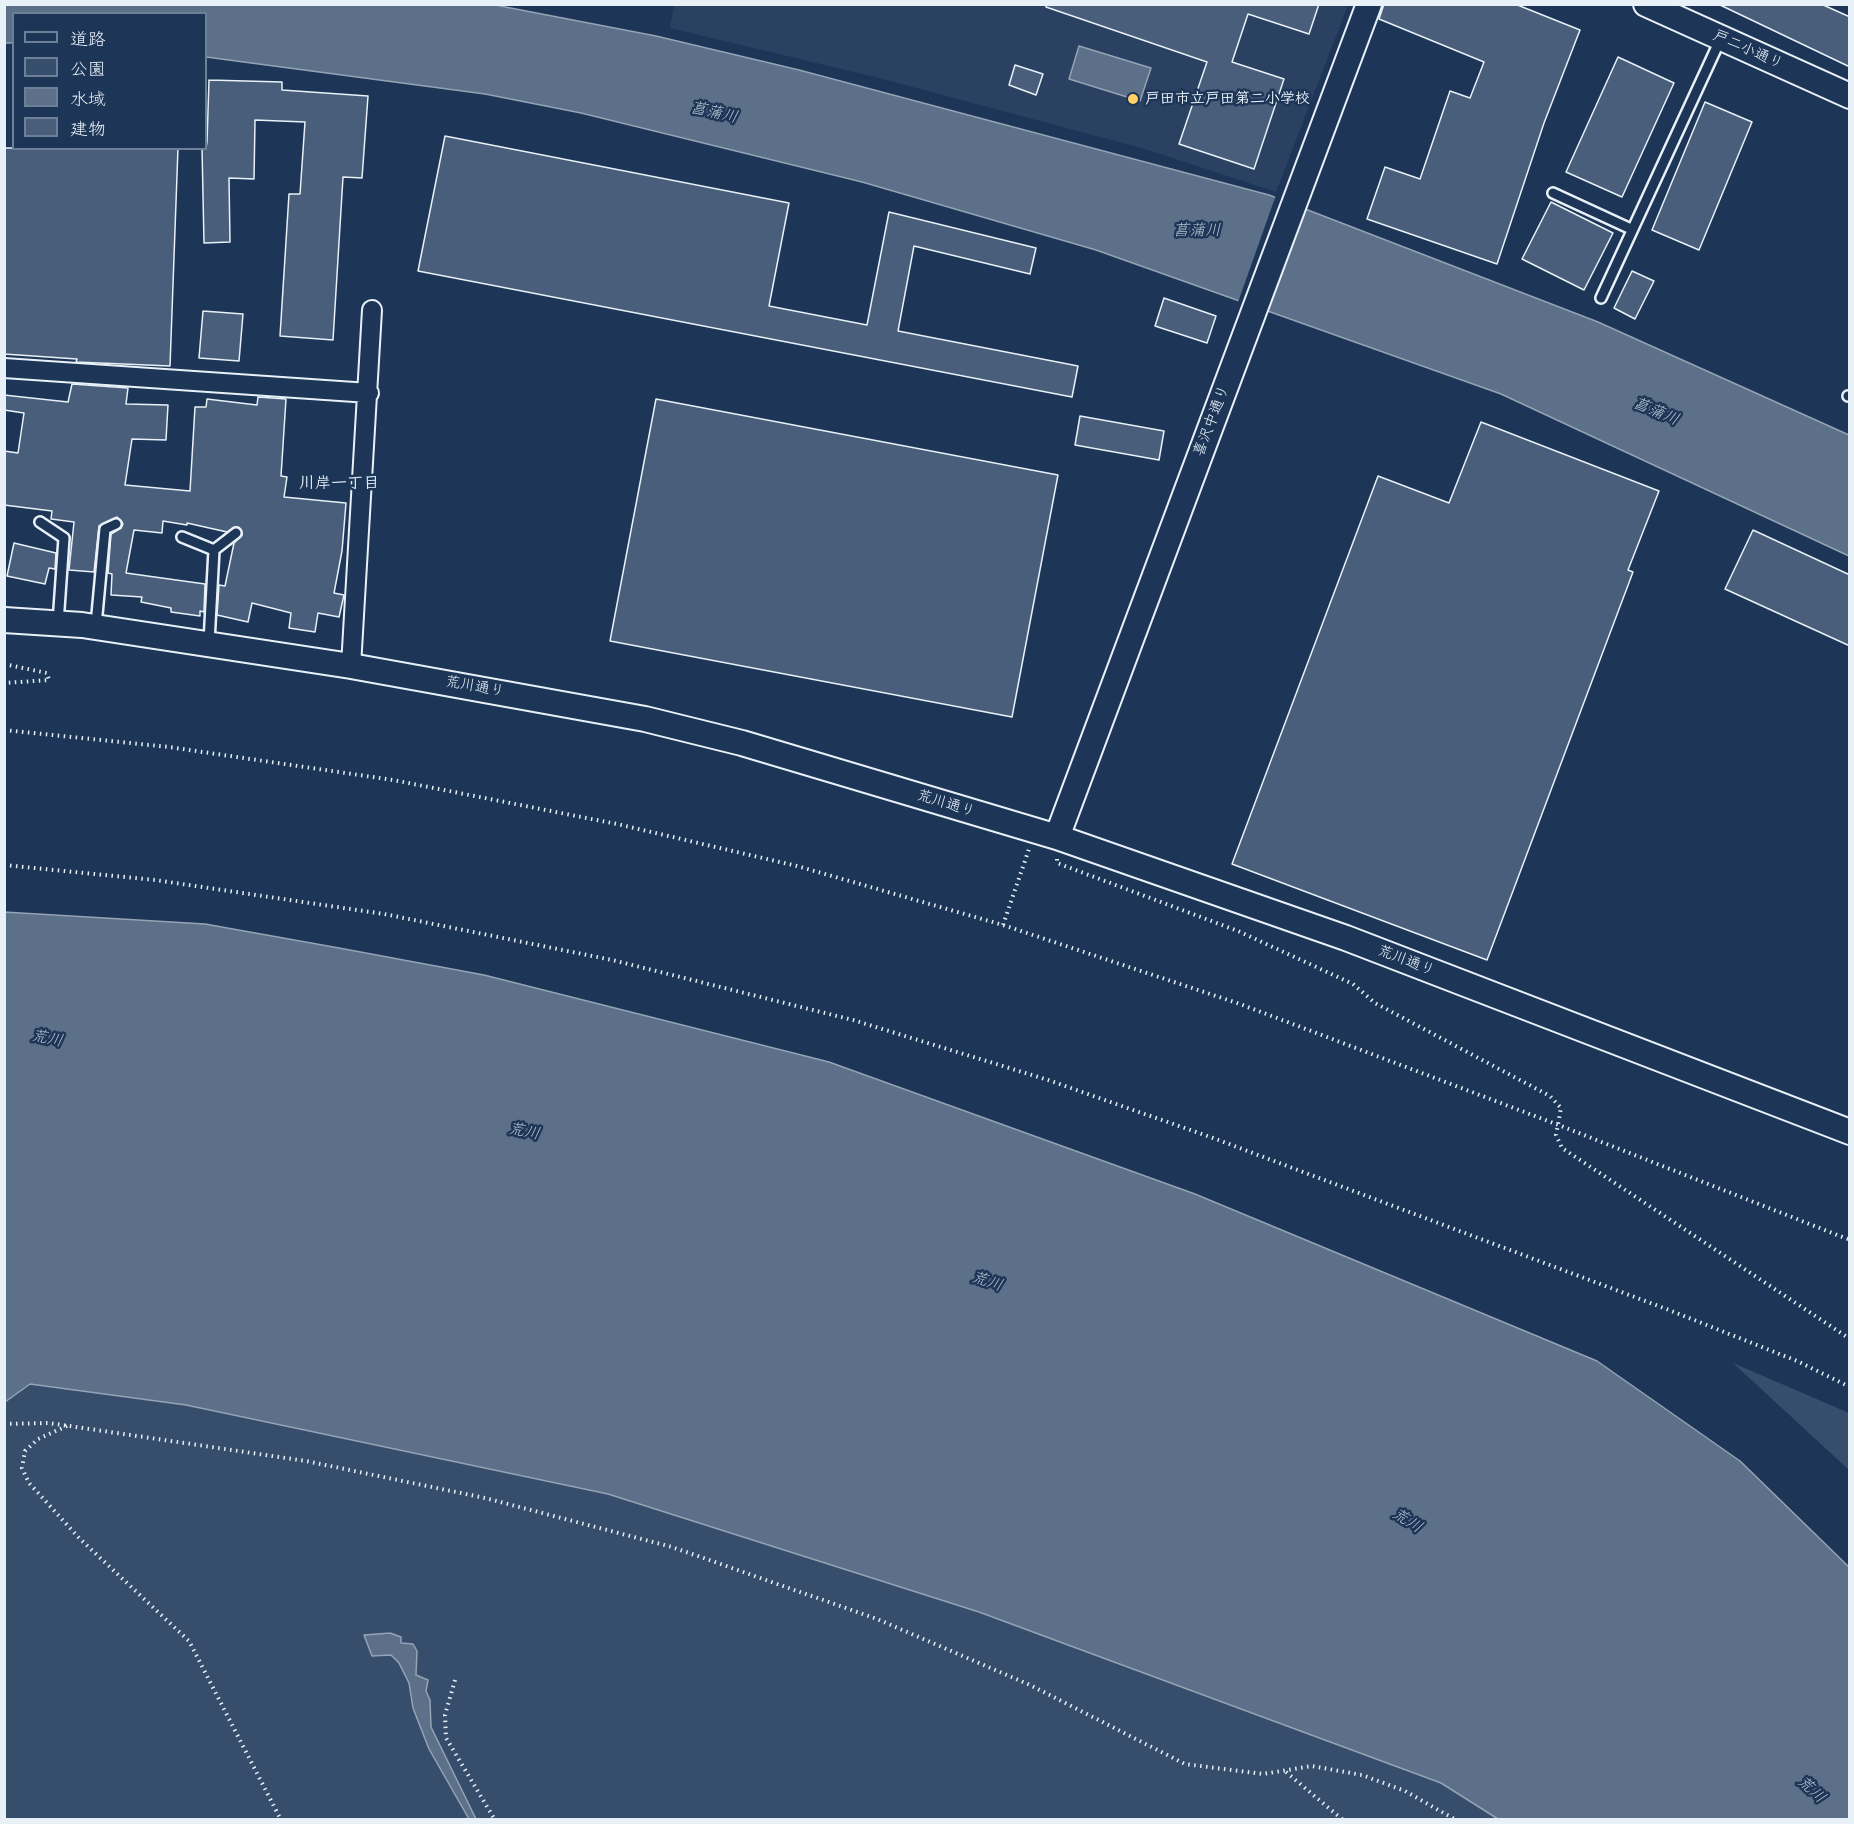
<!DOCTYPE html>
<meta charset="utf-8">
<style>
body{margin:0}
#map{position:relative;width:1854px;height:1824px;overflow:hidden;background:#1d3557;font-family:Pangolin,"Klee One",sans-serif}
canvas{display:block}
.frame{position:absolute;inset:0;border:6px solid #e8f1f8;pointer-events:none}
.legend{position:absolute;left:12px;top:12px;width:195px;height:138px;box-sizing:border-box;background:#1d3557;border:2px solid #6e8097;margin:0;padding:8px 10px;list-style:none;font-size:18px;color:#e8f1f8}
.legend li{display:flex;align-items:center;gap:12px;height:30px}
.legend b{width:30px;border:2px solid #6e8097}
</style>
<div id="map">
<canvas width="1854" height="1824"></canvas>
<div class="frame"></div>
<ul class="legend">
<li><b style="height:8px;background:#1d3557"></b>道路</li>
<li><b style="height:16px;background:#374d6c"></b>公園</li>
<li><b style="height:16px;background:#5d7089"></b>水域</li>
<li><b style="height:16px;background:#495e7a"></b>建物</li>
</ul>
</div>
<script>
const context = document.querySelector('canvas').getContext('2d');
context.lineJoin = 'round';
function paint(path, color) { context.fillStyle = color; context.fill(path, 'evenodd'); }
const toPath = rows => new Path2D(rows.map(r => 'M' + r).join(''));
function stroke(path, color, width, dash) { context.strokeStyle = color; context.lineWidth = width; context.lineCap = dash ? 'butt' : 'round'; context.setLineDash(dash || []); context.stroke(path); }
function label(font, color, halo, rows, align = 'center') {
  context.font = font + ' Pangolin,"Klee One",sans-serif'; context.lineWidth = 5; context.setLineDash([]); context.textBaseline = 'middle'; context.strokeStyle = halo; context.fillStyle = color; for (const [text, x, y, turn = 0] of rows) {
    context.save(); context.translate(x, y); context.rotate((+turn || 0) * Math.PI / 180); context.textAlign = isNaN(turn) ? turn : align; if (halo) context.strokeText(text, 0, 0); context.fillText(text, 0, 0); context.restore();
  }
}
const built = toPath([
 [674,4,1348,5,1276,192,1145,149,879,78,670,28]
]);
const green = toPath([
 [1733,1363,1849,1413,1849,1470],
 [30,1384,186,1405,608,1494,979,1612,1442,1783,1498,1819,5,1820,5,1402]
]);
const water = toPath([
 [5,5,495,5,656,36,799,70,1269,195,1598,322,1849,435,1849,556,1501,394,1096,250,862,182,581,113,485,94,206,57,206,14,14,14,13,43,5,43,5,5],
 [1079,46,1151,68,1140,101,1069,79,1079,46],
 [4,912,205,924,339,948,484,975,829,1062,1195,1194,1597,1361,1740,1461,1849,1567,1849,1819,1498,1819,1441,1783,979,1612,608,1494,186,1405,30,1384,5,1402,4,912],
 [390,1633,401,1637,401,1643,413,1644,417,1651,416,1675,428,1680,426,1691,430,1700,431,1727,476,1819,469,1819,429,1749,413,1708,409,1683,399,1663,391,1655,372,1656,364,1635,390,1633]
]);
const pier = toPath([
 [1276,195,1306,206,1265,313,1237,305]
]);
const building = toPath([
 [1046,4,1319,4,1309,34,1248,14,1232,62,1284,79,1254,169,1179,144,1207,62,1046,7,1046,4],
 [1384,4,1515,4,1580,30,1544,123,1497,264,1367,219,1385,167,1420,179,1450,91,1470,98,1484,62,1379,19,1384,4],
 [1718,4,1821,4,1850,17,1850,67,1718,4],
 [1618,57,1674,83,1622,197,1566,172,1618,57],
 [1015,65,1043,74,1036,95,1009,85,1015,65],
 [209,80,282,82,282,90,368,96,362,178,343,177,333,340,280,336,289,194,300,194,305,122,255,120,254,179,229,178,230,242,204,243,202,148,206,148,207,142,209,80],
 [1705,102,1752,122,1699,250,1652,230,1705,102],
 [445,136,789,203,769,306,867,325,889,212,1036,248,1030,274,914,246,898,331,1078,366,1072,397,418,271,445,136],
 [4,148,178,148,170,366,76,362,77,359,4,354,4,148],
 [1551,202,1613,233,1584,290,1522,259,1551,202],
 [1632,271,1654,281,1635,319,1614,308,1632,271],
 [1164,298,1216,316,1207,343,1155,326,1164,298],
 [203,311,243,314,239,361,199,358,203,311],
 [72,384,128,388,126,404,168,405,166,440,132,439,125,485,190,491,195,407,206,407,207,399,257,405,258,397,286,399,281,476,287,477,284,497,346,503,342,551,334,593,344,595,339,617,318,613,315,632,289,628,291,613,252,603,248,622,217,615,219,585,225,586,234,543,242,535,238,527,227,532,187,523,187,525,163,521,162,533,134,530,126,573,205,584,204,612,200,611,200,616,171,612,171,608,141,602,142,597,111,595,112,574,108,573,111,534,121,528,123,524,117,517,99,526,94,572,69,570,74,522,51,519,52,511,4,505,4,451,18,453,24,413,4,410,4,395,68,402,72,384],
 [656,399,1058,475,1012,717,610,641,656,399],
 [1080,416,1164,431,1159,460,1075,445,1080,416],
 [1481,422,1659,491,1628,570,1633,572,1487,960,1232,864,1378,476,1449,503,1481,422],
 [1753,530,1850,575,1850,646,1725,589,1753,530],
 [14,543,56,553,55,569,49,568,45,584,7,576,14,543]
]);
const path = toPath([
 [4,664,47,673,49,680,4,683],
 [4,730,169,747,393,780,617,824,797,866,1003,925,1240,1004,1556,1124,1850,1240],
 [1057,859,1057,863,1238,931,1353,984,1375,1003,1550,1096,1561,1108,1556,1135,1562,1148,1850,1339],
 [4,865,155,880,384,914,612,960,853,1020,1045,1079,1213,1138,1669,1310,1797,1361,1850,1387],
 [1003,925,1029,849],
 [4,1424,49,1423,306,1461,485,1498,672,1547,877,1619,1030,1685,1185,1764,1263,1774,1312,1766,1362,1775,1405,1791,1456,1820],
 [67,1426,38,1439,25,1451,22,1468,29,1483,80,1539,189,1641,281,1820],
 [455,1680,445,1715,446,1738,495,1820],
 [1286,1772,1343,1820]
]);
const lane = toPath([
 [1553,193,1631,229],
 [1601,298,1721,38],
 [1848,396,1850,396],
 [40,522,64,538,58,623],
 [182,537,214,550,209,642],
 [214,550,236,533],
 [96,625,105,529,116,524]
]);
const street = toPath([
 [4,368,369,393],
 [351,666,372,310]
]);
const secondary = toPath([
 [1646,4,1850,96],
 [4,620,82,625,351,666,645,719,742,743,1057,837,1346,938,1850,1132],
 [1057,837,1369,4]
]);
const markers = [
 [1133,99,6,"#ffd166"]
];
const streetNames = [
 ["戸二小通り",1748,50,24],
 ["喜沢中通り",1212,421,-69],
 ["荒川通り",475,687,10],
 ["荒川通り",946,804,17],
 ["荒川通り",1406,961,21]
];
const poiNames = [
 ["戸田市立戸田第二小学校",1145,99]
];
const waterNames = [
 ["菖蒲川",714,113,13],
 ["菖蒲川",1197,231],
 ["菖蒲川",1656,412,23],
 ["荒川",47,1039,11],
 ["荒川",524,1132,11],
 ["荒川",987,1282,18],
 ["荒川",1407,1521,32],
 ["荒川",1811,1790,42]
];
const neighbourhoodNames = [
 ["川岸一丁目",339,484]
];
paint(built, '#2a4162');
paint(green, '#374d6c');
paint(water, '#5d7089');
stroke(water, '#95a4b5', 1.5);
paint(pier, '#1d3557');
paint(building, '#495e7a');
stroke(building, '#e8f1f8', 1.5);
stroke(lane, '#e8f1f8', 14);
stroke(street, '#e8f1f8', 22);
stroke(secondary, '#e8f1f8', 28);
stroke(path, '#e8f1f8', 4, [1.5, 4.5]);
stroke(lane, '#1d3557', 9);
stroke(street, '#1d3557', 18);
stroke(secondary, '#1d3557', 24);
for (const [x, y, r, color] of markers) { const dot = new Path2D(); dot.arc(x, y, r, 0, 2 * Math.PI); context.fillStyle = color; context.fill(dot); stroke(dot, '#1d3557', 2); }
label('15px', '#e8f1f8', '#1d3557', streetNames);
label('bold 15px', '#e8f1f8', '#1d3557', poiNames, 'left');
label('italic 16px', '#b7c4d1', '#1d3557', waterNames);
label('bold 16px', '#e8f1f8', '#1d3557', neighbourhoodNames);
</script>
